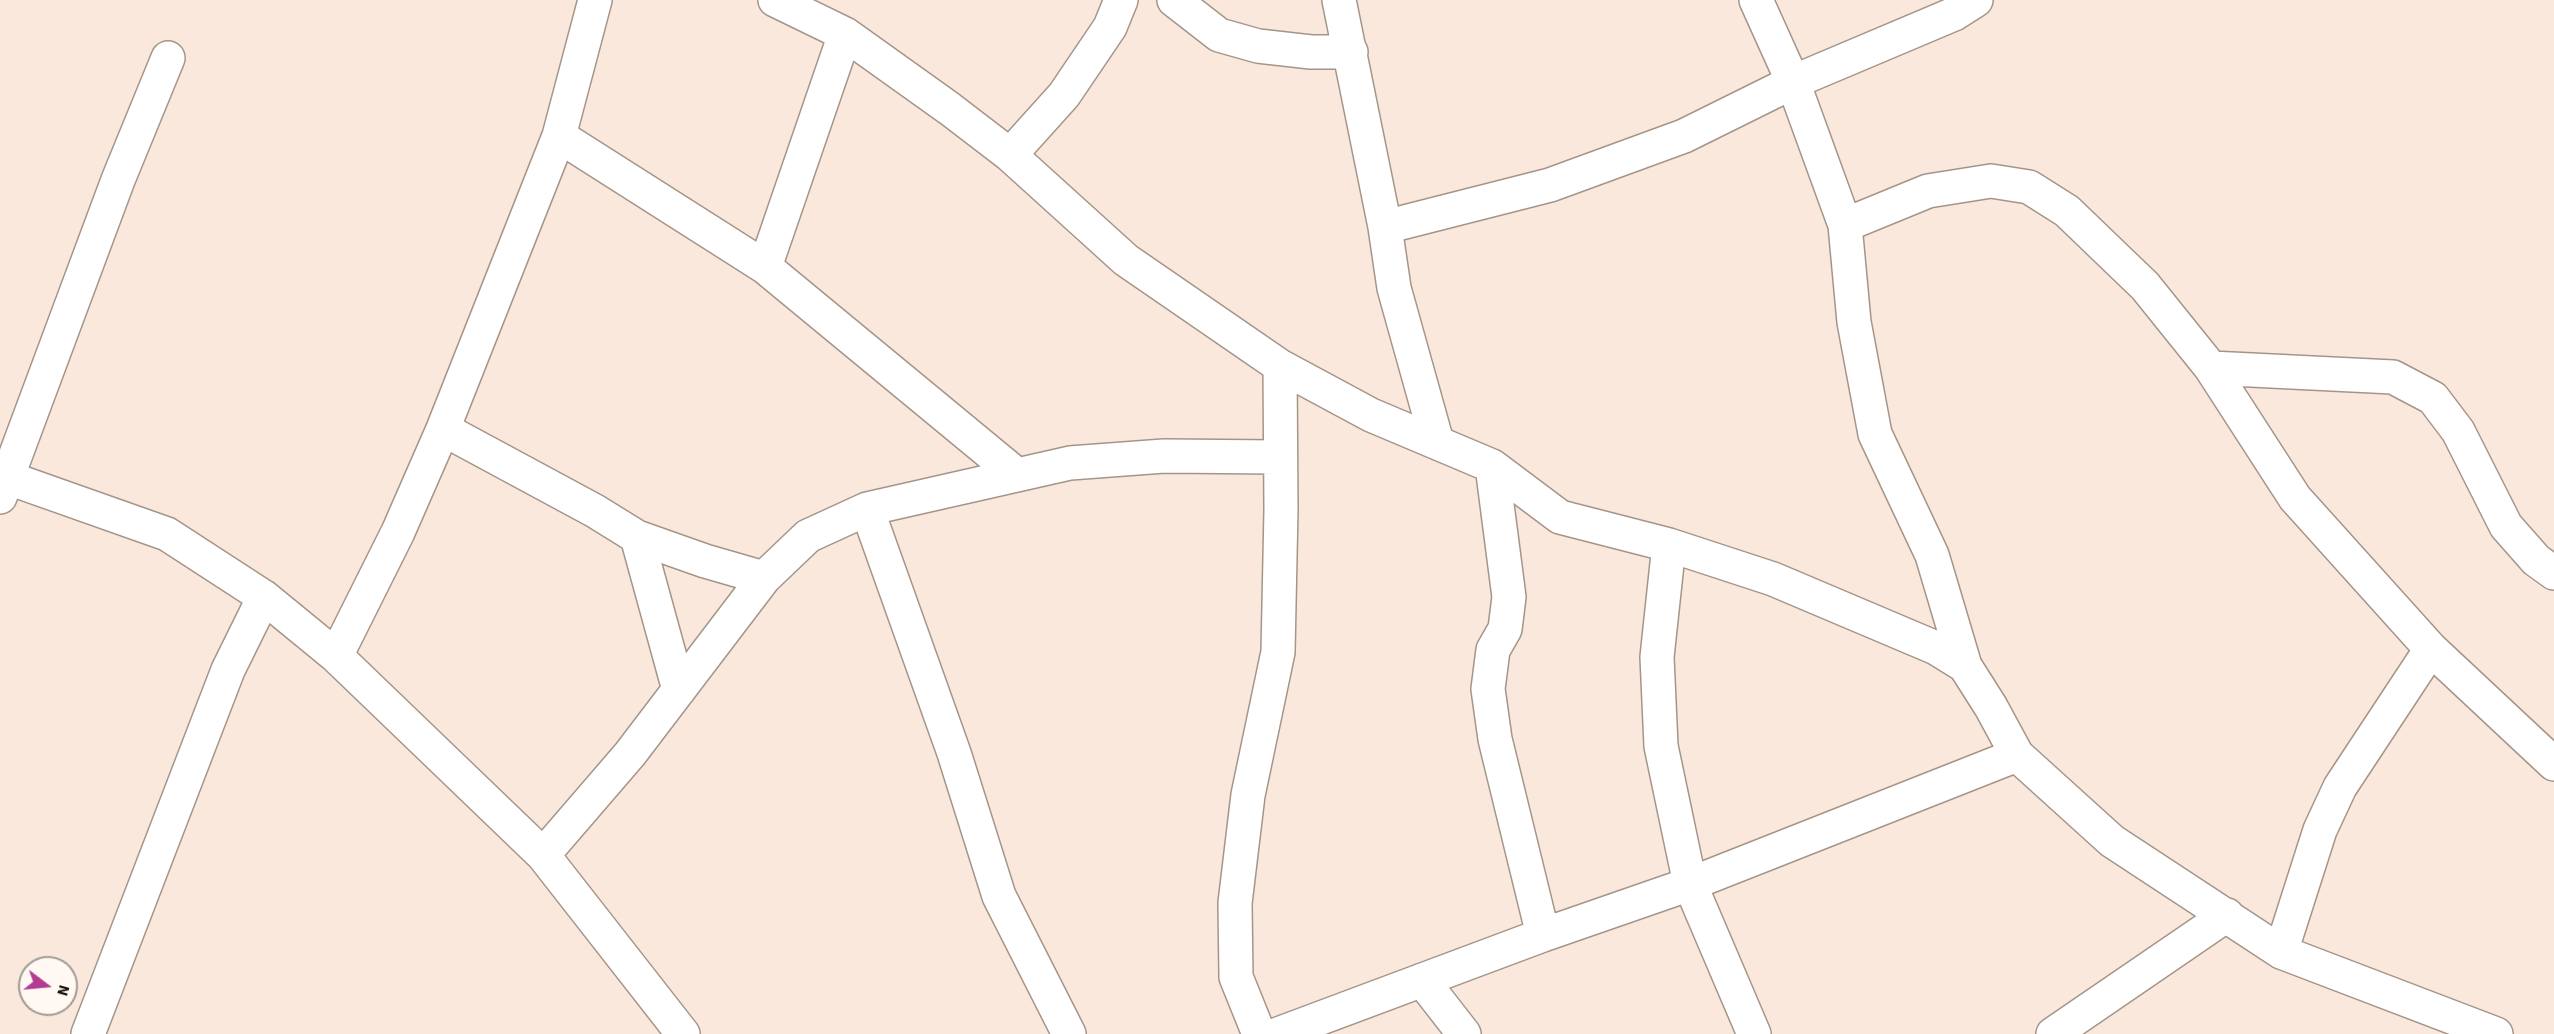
<!DOCTYPE html>
<style>
body{margin:0}
#map{position:relative;width:2554px;height:1034px;overflow:hidden;background:#fae8dc;font-family:"Source Sans 3",sans-serif}
canvas{display:block}
.north{position:absolute;left:18px;top:956px;width:60px;height:60px;box-sizing:border-box;background:#fff8f3;border:2px solid #a19b96;border-radius:50%;rotate:106deg;font-size:16px;font-weight:700;line-height:24px;text-align:center;color:#140f0a}
.north::after{content:'';display:block;margin:auto;width:21px;height:27px;background:#b33b91;clip-path:polygon(50% 0,100% 100%,50% 72%,0 100%)}
</style>
<div id="map">
<canvas width="2554" height="1034"></canvas>
<div class="north">N</div>
</div>
<script>
const context = document.querySelector('canvas').getContext('2d');
context.lineJoin = 'round';
const toPath = rows => new Path2D(rows.map(r => 'M' + r).join(''));
function stroke(path, color, width, dash) { context.strokeStyle = color; context.lineWidth = width; context.lineCap = dash ? 'butt' : 'round'; context.setLineDash(dash || []); context.stroke(path); }
const minor = toPath([
 [775,0,845,34,950,109,1010,155,1126,260,1280,366,1371,415,1492,466,1560,517,1669,545,1773,579,1936,648,1965,666],
 [1174,0,1219,35,1258,46,1311,52,1351,52],
 [1339,0,1385,227,1394,288,1437,442],
 [1756,0,1793,82,1845,225,1854,322,1875,434,1932,555,1965,666,1991,707,2017,755,2112,841,2281,952,2496,1034],
 [559,136,765,267,1017,475],
 [1010,155,1064,95,1110,27,1121,0],
 [1845,225,1928,191,1991,181,2029,187,2067,211,2145,286,2211,368,2295,498,2431,649,2554,764],
 [1385,227,1550,185,1684,136,1793,82,1954,14,1976,0],
 [765,267,845,34],
 [2211,368,2393,377,2433,398,2458,431,2506,526,2536,560,2554,573],
 [443,429,595,511,637,537,705,561,764,578],
 [1492,466,1509,597,1505,629,1493,650,1488,689,1495,739,1543,935],
 [0,475,167,534,264,597,336,656,543,855,683,1034],
 [0,497,118,180,168,58],
 [867,509,954,753,999,896,1069,1034],
 [637,537,679,690],
 [1669,545,1657,657,1661,746,1690,884,1754,1034],
 [336,656,398,532,443,429,559,136,595,0],
 [543,855,630,754,764,578,808,536,867,509,1070,463,1164,456,1279,457],
 [2281,952,2320,830,2340,787,2431,649],
 [1422,980,1464,1034],
 [88,1034,228,670,264,597],
 [1259,1034,1236,977,1235,903,1248,795,1278,652,1281,510,1280,366],
 [1278,1034,1543,935,1690,884,2017,755],
 [2053,1034,2227,915]
]);
stroke(minor, '#a59589', 36);
stroke(minor, '#fff', 33);
</script>
